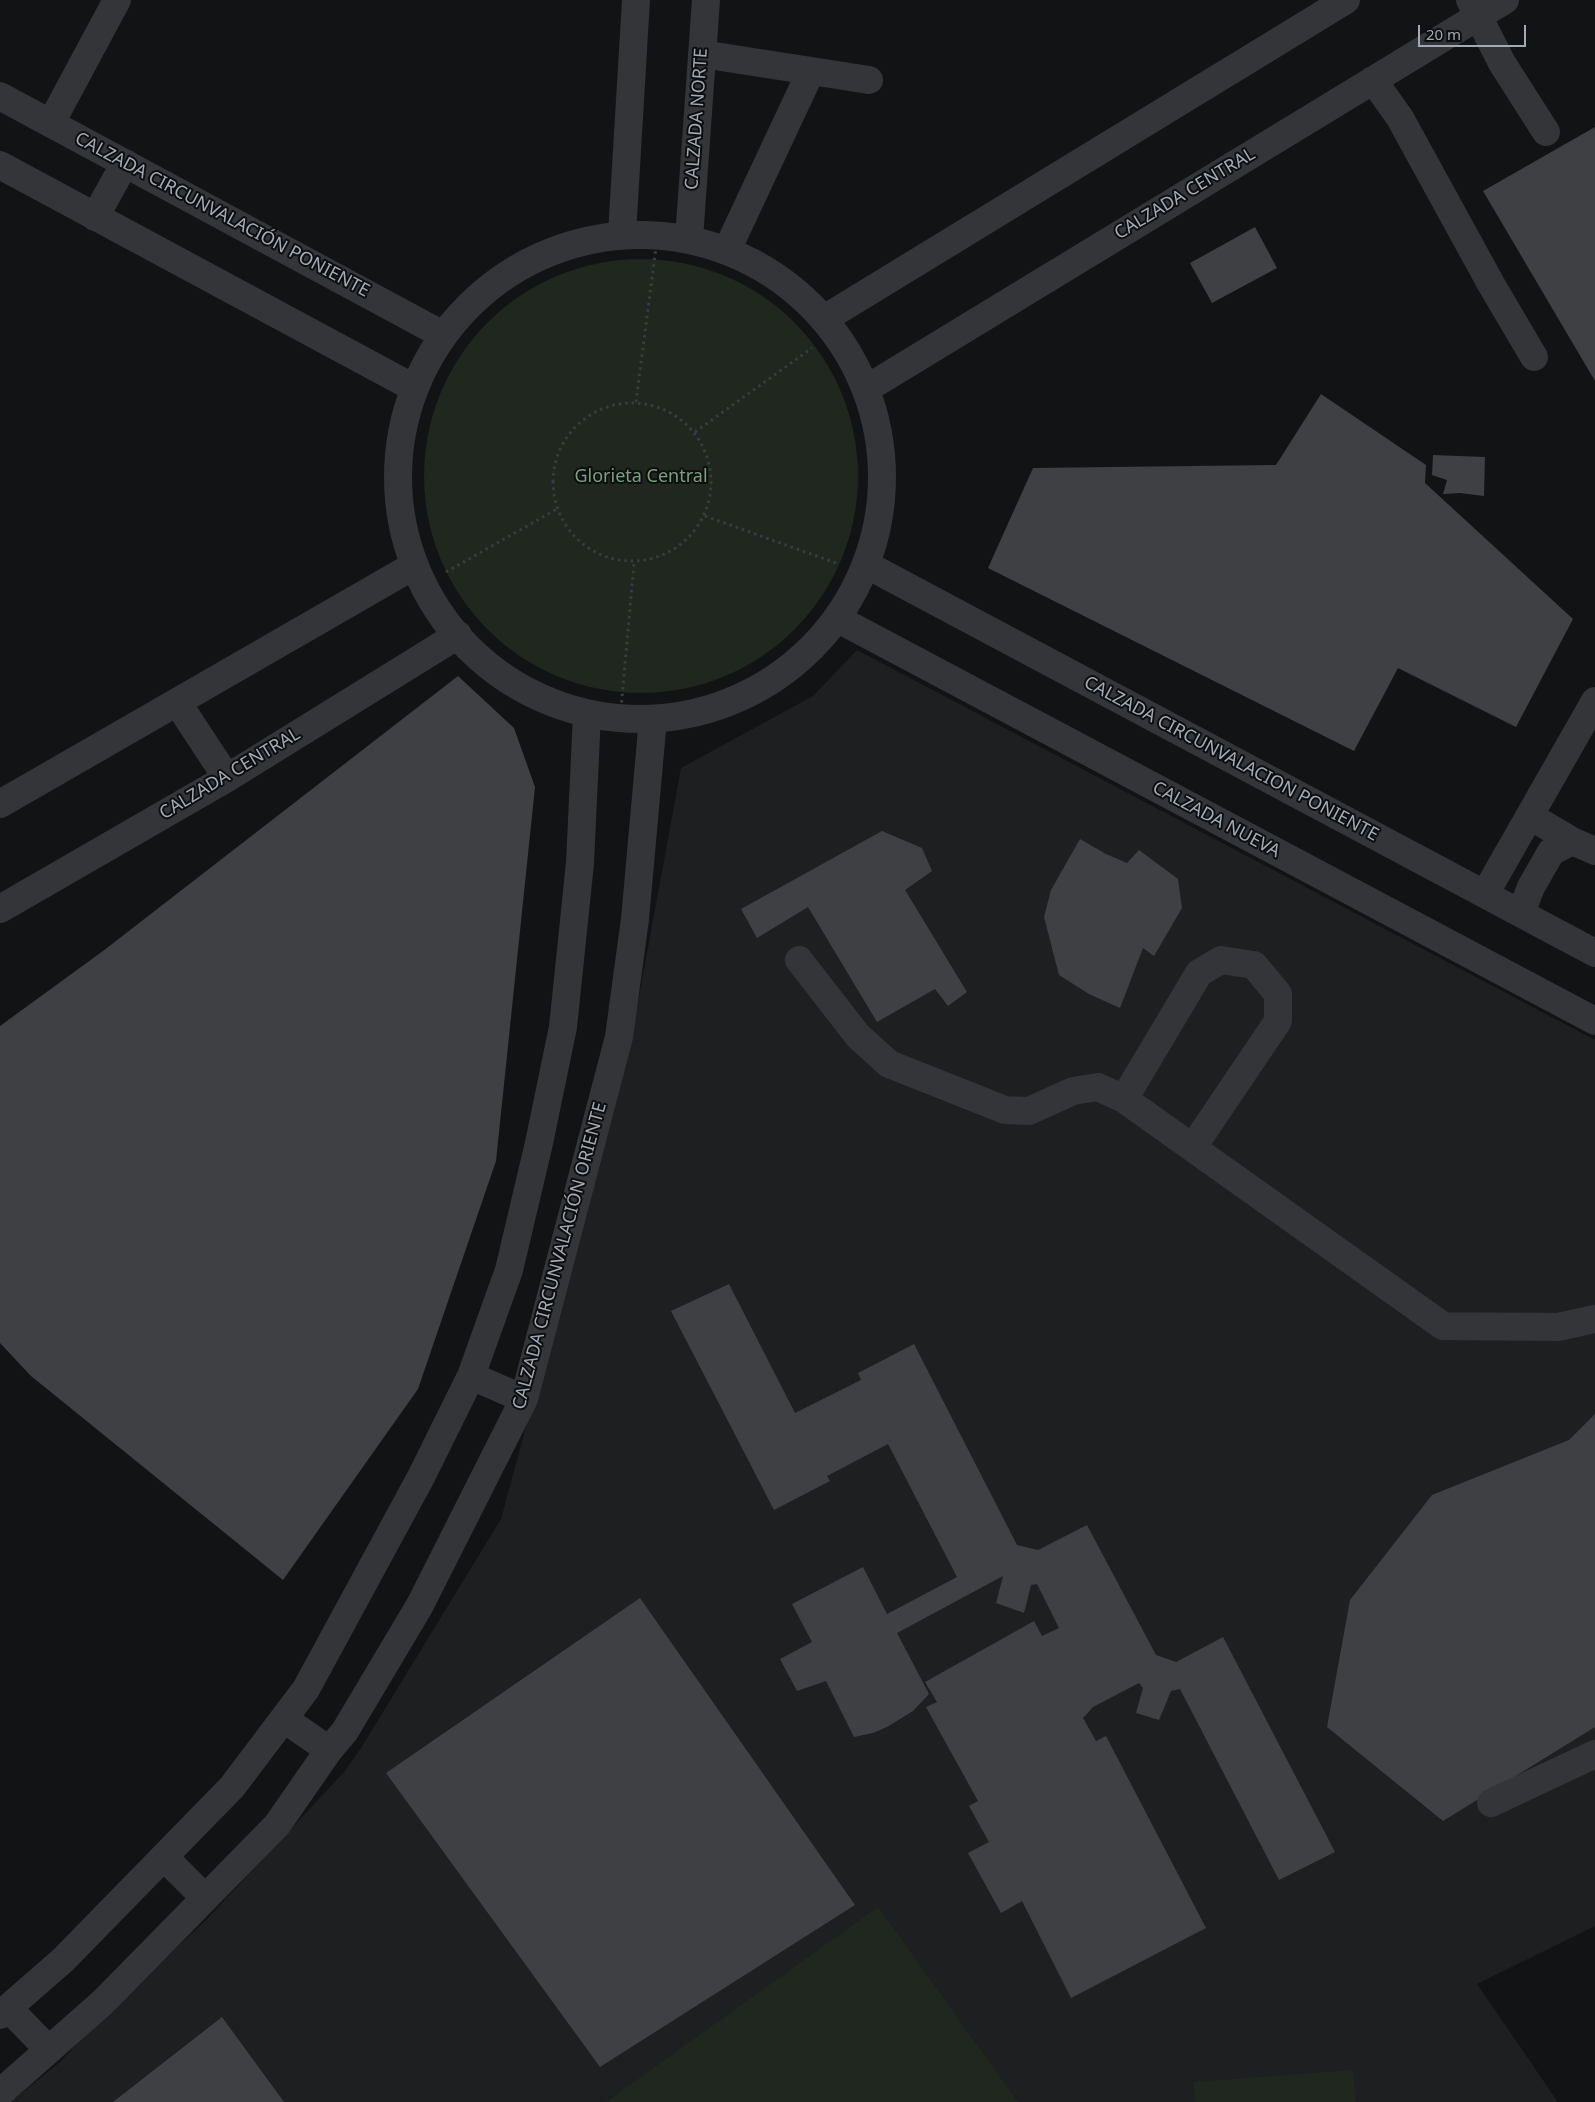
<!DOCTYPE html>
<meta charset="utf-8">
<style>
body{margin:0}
#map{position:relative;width:1595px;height:2102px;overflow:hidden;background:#121314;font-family:"Noto Sans",sans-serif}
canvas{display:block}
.scale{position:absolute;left:1418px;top:25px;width:108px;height:22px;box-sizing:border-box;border:2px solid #a4aab5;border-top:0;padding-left:6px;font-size:15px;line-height:18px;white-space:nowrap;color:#a4aab5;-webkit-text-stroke:4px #0d0e0f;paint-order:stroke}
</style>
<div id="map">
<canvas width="1595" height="2102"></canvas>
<div class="scale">20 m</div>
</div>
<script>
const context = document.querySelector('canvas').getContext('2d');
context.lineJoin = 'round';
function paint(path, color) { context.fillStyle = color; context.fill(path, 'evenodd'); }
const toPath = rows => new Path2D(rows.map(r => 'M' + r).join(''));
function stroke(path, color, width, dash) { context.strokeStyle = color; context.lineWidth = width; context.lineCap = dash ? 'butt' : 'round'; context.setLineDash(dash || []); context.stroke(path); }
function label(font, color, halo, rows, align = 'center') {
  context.font = font + ' "Noto Sans",sans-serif'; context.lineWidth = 4; context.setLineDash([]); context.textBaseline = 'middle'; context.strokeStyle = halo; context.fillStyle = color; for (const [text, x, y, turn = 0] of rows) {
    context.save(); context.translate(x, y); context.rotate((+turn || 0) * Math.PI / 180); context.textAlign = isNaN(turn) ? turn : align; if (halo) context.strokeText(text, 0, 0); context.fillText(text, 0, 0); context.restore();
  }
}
const built = toPath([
 [857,650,1595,1040,1595,1926,1477,1984,1558,2102,11,2102,60,2062,111,2008,206,1920,344,1772,361,1748,501,1519,631,1040,681,768,813,696]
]);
const green = toPath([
 '424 476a217 217 0 1 1 434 0a217 217 0 1 1-434 0Z',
 [878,1907,1018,2102,606,2102],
 [1353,2070,1356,2102,1195,2102,1193,2082]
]);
const building = toPath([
 [1595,127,1595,381,1483,191],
 [1255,227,1277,268,1212,303,1190,263],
 [1321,394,1426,465,1425,483,1573,619,1516,727,1398,668,1354,751,988,568,1033,468,1276,465],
 [1433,455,1485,457,1484,496,1460,493,1443,494,1447,480,1432,475],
 [458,676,514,728,535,787,496,1161,418,1389,283,1580,31,1376,0,1343,0,1026,103,951],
 [882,831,922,848,932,871,905,890,967,992,948,1006,935,989,877,1022,808,907,757,938,741,909],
 [1080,839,1106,854,1127,863,1139,850,1178,879,1182,908,1154,956,1143,948,1120,1008,1089,994,1059,975,1044,917,1051,890],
 [729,1284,795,1413,861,1380,858,1373,914,1344,1017,1545,1038,1550,1087,1525,1156,1655,1176,1662,1223,1637,1335,1852,1279,1880,1180,1689,1171,1691,1159,1720,1136,1713,1143,1688,1139,1683,1093,1707,1083,1718,1096,1741,1106,1736,1206,1928,1071,1998,1022,1901,1001,1913,968,1853,989,1842,969,1806,978,1801,926,1707,937,1702,925,1682,1034,1621,1042,1636,1059,1628,1037,1584,1031,1585,1024,1613,996,1603,1003,1576,897,1633,929,1694,913,1711,887,1727,873,1733,854,1737,826,1681,797,1691,780,1659,812,1642,792,1604,863,1567,887,1614,957,1577,888,1444,827,1476,830,1481,774,1510,671,1311],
 [1595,1414,1595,1727,1443,1821,1327,1727,1350,1600,1432,1495,1569,1440],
 [640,1598,855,1905,600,2067,386,1773],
 [222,2017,284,2102,113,2102]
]);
const path = toPath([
 [636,402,656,247],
 '553 482a79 79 0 1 1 158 0a79 79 0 1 1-158 0Z',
 [695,432,812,348],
 [705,516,836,563],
 [446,572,557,509],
 [621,709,634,563]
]);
const minor = toPath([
 [1470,0,1502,63,1546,132],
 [702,54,869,80],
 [1373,80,1400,118,1491,284,1534,357],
 [0,96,443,335],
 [51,123,117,0],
 [0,165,414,388],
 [95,217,125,163],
 [622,234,636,0],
 '398 477a242 242 0 1 1 484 0a242 242 0 1 1-484 0Z',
 [689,239,706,0],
 [728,248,811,71],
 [824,319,1346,0],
 [866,389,1505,0],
 [867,565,1595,953],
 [838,619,1595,1021],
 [177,702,227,778],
 [0,804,415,565],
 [1530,816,1572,841],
 [1485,894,1595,701],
 [0,909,227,778,458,635],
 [1521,913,1531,887,1551,852,1572,841,1595,851],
 [799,960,858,1036,889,1064,1005,1110,1029,1111,1073,1091,1098,1087,1124,1099,1443,1326,1558,1327,1595,1319],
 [1124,1099,1199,973,1221,960,1254,965,1278,994,1278,1021,1193,1147],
 [471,1376,524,1399],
 [284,1719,329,1750],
 [1491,1803,1595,1754],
 [164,1857,205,1898],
 [8,2008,49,2050],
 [0,2015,63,1960,232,1787,306,1689,421,1477,471,1376,509,1270,539,1143,563,1027,580,863,587,714],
 [0,2093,103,2002,277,1825,329,1750,345,1731,420,1605,524,1399,619,1037,635,919,653,719]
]);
const streetNames = [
 ["CALZADA NORTE",697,119,-86],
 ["CALZADA CENTRAL",1185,194,-31],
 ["CALZADA CIRCUNVALACIÓN PONIENTE",222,215,28],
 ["CALZADA CIRCUNVALACION PONIENTE",1231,759,28],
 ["CALZADA CENTRAL",230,774,-31],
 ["CALZADA NUEVA",1216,820,28],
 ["CALZADA CIRCUNVALACIÓN ORIENTE",560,1256,-75]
];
const parkNames = [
 ["Glorieta Central",641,477]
];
paint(built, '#1e1f21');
paint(green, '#1f271f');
paint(building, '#3e4044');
stroke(path, '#393c40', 3, [2.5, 4]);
stroke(minor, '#333539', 28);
label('18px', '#a4aab5', '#0d0e0f', streetNames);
label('18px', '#7ba07b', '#0d0e0f', parkNames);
</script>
